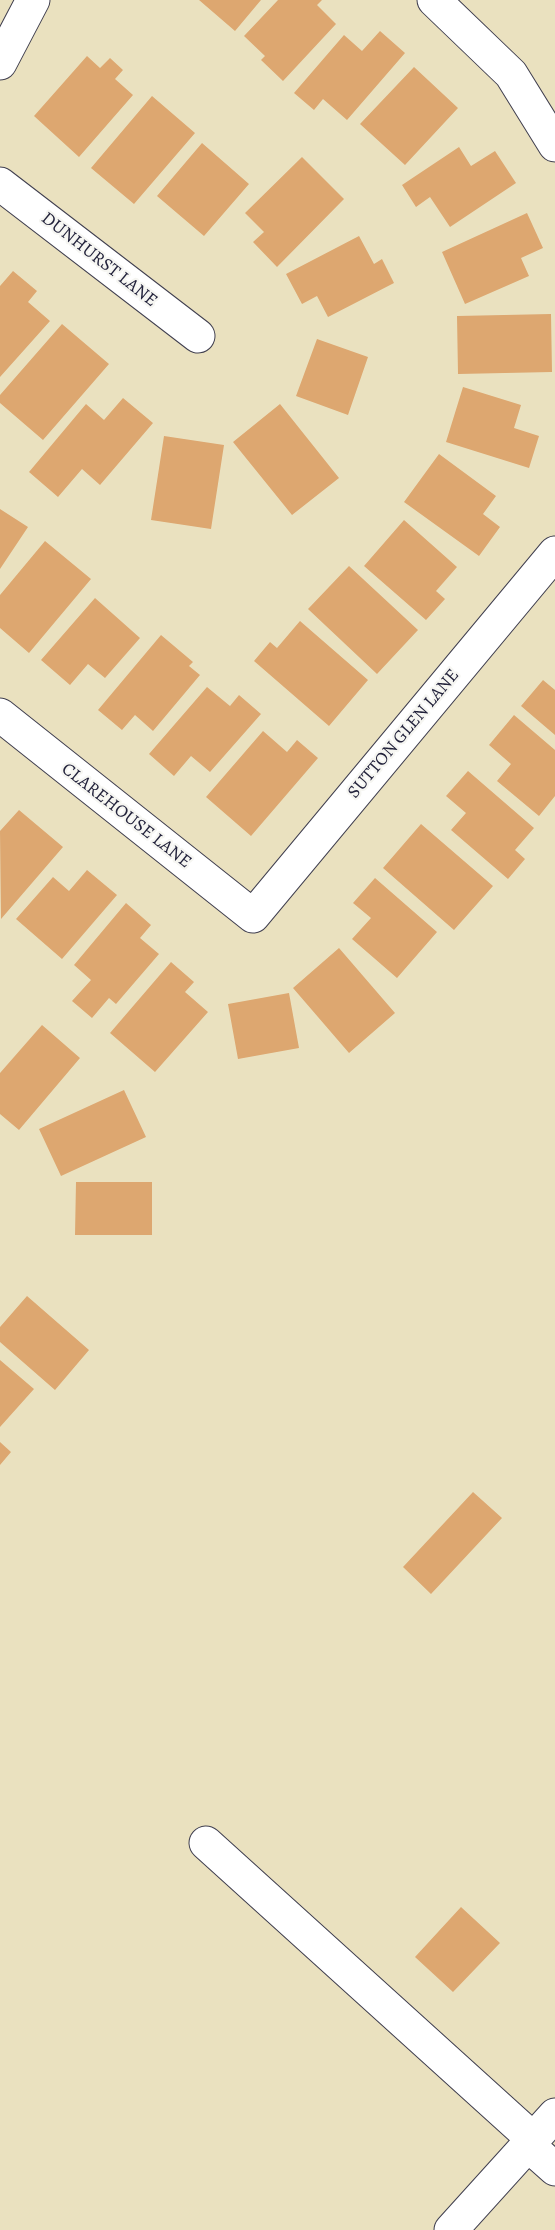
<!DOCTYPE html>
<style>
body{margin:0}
canvas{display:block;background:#eae1bf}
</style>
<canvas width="555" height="2230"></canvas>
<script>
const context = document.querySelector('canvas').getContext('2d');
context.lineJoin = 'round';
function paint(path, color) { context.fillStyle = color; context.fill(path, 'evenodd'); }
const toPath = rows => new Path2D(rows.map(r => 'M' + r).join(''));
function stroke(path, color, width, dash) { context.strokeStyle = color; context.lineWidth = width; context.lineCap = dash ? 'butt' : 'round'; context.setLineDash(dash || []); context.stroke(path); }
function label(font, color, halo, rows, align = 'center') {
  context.font = font + ' Alegreya,serif'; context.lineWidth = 4.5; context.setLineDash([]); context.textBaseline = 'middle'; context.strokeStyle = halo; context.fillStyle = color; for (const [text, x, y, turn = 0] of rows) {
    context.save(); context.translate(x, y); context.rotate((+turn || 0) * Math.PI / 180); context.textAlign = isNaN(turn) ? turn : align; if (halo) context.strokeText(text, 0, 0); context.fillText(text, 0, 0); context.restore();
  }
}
const building = toPath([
 [199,0,261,0,235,31],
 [278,0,322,0,317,5,336,24,283,81,261,60,265,56,244,36],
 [380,31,405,53,347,120,323,99,314,110,294,93,344,35,362,51],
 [87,56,100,68,110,58,123,70,115,79,133,95,79,157,34,116],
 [414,67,458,108,405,165,360,124],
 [152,96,195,133,134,204,91,168],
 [202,143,249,184,204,236,157,196],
 [459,147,471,166,495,151,516,183,450,227,430,197,416,207,402,185],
 [302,157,344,199,277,267,253,242,264,232,245,213],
 [527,213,543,248,521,258,529,276,465,304,442,252],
 [359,236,374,264,382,259,394,283,328,317,317,296,302,304,286,274],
 [13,271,37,291,28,302,50,321,0,377,0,286],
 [551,314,552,372,458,374,457,316],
 [62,324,109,364,43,440,0,403,0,395],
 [317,339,368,357,348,415,296,396],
 [463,387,521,405,514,428,539,436,529,468,446,442],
 [123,398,153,423,100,485,82,469,58,497,29,472,86,404,104,420],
 [280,404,339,478,292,515,233,442],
 [164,436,224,445,211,529,151,520],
 [439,454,496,496,483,514,500,527,479,556,404,502],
 [0,509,28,527,0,569],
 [404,520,457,567,436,591,445,599,426,620,364,566],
 [45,541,91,579,29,653,0,628,0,595],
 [349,566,418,630,377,674,308,609],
 [95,598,140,638,105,678,88,664,70,685,41,660],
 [300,621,368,680,329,726,254,661,270,642,277,648],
 [161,635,193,662,189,666,200,675,153,731,135,715,122,730,98,710],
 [543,680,555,690,555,735,521,706],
 [207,687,230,706,239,695,261,714,210,772,191,756,174,776,149,754],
 [514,715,555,750,555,796,539,816,497,781,511,764,489,745],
 [263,731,287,752,297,740,318,758,251,836,206,797],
 [468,771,534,828,515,850,525,859,508,879,451,830,466,813,446,796],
 [19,810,63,847,1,919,0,831],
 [421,824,493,886,454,930,383,868],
 [87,870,117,895,62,959,16,919,53,877,69,891],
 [375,878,437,932,397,978,352,939,371,918,353,903],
 [126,903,151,925,140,938,159,954,116,1004,109,998,92,1018,72,1001,91,980,74,965],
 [339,948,395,1013,349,1053,293,988],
 [171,962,194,982,185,992,208,1012,155,1072,110,1033],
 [289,993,299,1048,238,1059,228,1004],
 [42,1025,80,1058,19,1130,0,1114,0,1073],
 [124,1090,146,1137,61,1176,39,1129],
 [76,1182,152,1182,152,1235,75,1235],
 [27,1296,89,1350,55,1390,0,1342,0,1327],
 [0,1360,34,1389,0,1427],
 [0,1442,11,1452,0,1465],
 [473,1492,502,1518,431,1594,403,1567],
 [461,1907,500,1943,453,1992,415,1957]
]);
const minor = toPath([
 [434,0,511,74,555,145],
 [0,63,33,0],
 [0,184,198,336],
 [0,715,253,916,555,553],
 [206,1843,533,2139],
 [528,2145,555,2169],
 [451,2230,555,2115]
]);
const streetNames = [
 ["DUNHURST LANE",99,260,38],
 ["SUTTON GLEN LANE",404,734,-50],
 ["CLAREHOUSE LANE",126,816,38]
];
paint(building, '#dda770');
stroke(minor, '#403f4f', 35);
stroke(minor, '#fff', 33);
label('18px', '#22223b', '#f6f6f2', streetNames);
</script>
